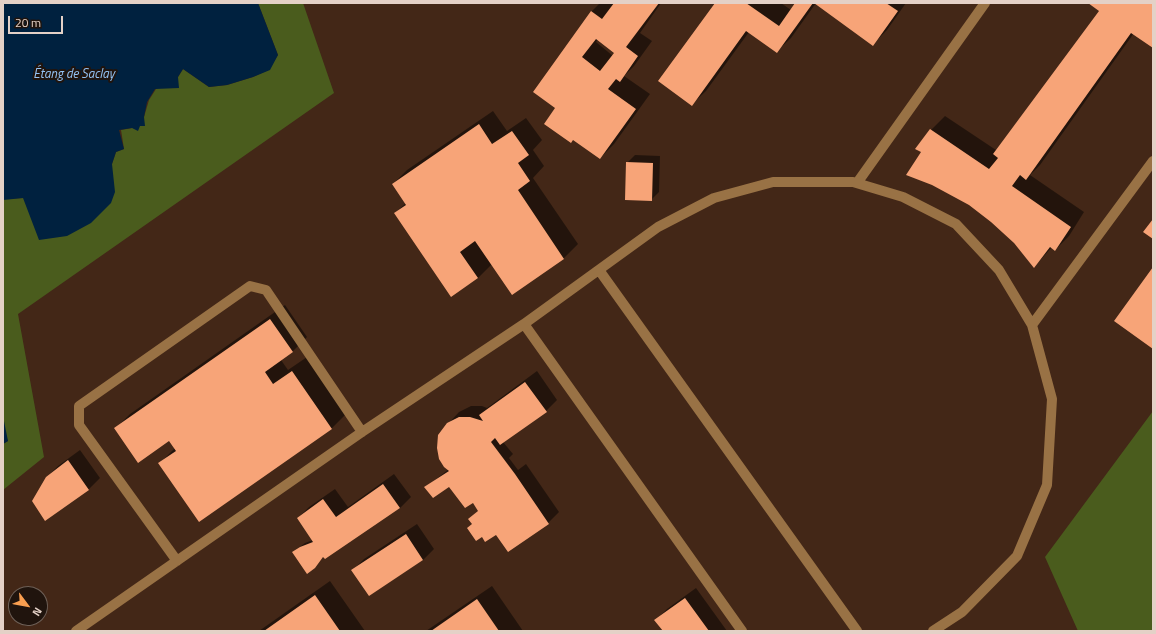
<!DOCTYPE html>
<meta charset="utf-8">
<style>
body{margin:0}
#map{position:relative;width:1156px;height:634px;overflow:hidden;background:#432717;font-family:"Titillium Web",sans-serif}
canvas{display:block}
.frame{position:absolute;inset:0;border:4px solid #e4d1c7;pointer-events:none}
.north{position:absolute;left:8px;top:586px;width:40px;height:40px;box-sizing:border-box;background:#20140d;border:1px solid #6e6057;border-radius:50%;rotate:122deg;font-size:11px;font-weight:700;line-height:16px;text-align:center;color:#e4d1c7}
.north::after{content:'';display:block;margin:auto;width:14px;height:18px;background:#fa9f50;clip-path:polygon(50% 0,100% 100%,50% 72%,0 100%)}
.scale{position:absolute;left:8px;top:16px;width:55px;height:18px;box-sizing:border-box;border:2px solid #e4d1c7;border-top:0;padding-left:5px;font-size:12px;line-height:14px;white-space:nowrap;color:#e4d1c7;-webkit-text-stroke:3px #20140d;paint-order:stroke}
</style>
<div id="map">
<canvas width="1156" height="634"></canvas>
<div class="frame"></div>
<div class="north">N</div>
<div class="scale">20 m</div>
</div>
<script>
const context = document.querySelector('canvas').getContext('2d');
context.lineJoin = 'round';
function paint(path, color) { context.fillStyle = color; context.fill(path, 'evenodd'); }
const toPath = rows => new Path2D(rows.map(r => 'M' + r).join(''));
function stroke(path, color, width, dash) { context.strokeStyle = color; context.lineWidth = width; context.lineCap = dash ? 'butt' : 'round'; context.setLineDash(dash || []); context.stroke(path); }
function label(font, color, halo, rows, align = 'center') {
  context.font = font + ' "Titillium Web",sans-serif'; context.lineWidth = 4; context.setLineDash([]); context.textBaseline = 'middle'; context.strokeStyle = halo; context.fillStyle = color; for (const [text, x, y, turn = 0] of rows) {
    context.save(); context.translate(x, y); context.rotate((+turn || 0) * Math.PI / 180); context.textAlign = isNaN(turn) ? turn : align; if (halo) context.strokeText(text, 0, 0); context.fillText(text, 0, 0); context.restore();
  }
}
const green = toPath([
 [258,3,303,3,334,93,18,314,44,457,3,490,3,444,8,441,3,430,3,199,23,198,112,164,116,152,124,149,121,130,132,128,144,117,149,100,156,89,178,77,183,69,209,87,227,85,253,77,268,70,278,55],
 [1153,411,1153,631,1078,631,1045,557]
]);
const water = toPath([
 [3,3,258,3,278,55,270,70,253,77,227,85,209,87,183,69,178,77,179,88,155,89,147,102,144,117,145,126,140,126,138,131,132,128,119,130,124,149,116,152,112,164,115,192,111,203,91,223,67,236,39,240,23,198,3,200],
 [3,416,8,441,3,444]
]);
const shadow = toPath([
 [600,3,661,3,640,33,652,41,634,66,624,76,650,94,614,144,600,158,557,108,534,92,592,11],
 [598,39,616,53,613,56,596,42],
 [716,3,781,3,791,10,796,3,816,3,791,38,776,52,749,32,706,91,691,105],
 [816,3,906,3,887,30,873,44],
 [1090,3,1153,3,1153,46,1134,33,1040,165,1030,175,1084,212,1069,236,1055,250,1052,247,1034,267,1014,243,923,152,931,130,945,116,996,150,1101,11],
 [493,111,507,131,526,118,542,140,533,150,544,166,533,178,578,244,564,258,512,293,492,264,478,278,452,295,395,213,406,203,393,184,407,170],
 [635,155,660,156,659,192,651,200,627,163],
 [285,305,307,337,293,351,281,360,288,370,307,357,346,414,332,428,199,520,160,463,175,448,169,440,116,428,130,414],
 [537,371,557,400,546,411,503,442,513,454,509,458,518,470,526,464,559,512,548,523,508,551,496,533,472,525,479,510,474,503,449,486,426,487,449,469,448,424,459,412,471,406,482,406,487,408],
 [80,450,100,478,89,489,46,520,47,477,58,466],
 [394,474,411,497,400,508,324,556,297,549,305,543,313,540,298,518,309,507,335,489,348,507],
 [417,524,434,549,423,560,353,570,364,559],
 [330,581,365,631,259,631],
 [492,586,523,631,426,631],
 [696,588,727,631,664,631,656,620,667,609]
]);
const building = toPath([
 [614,3,659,3,626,47,638,56,620,82,616,79,608,89,636,109,600,159,573,140,571,143,544,124,555,108,533,92,591,11,602,19],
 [596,39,614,53,600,71,582,57],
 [715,3,746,3,779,26,795,3,813,3,777,53,746,31,692,106,658,81],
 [814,3,886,3,898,11,873,46],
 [1088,3,1153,3,1153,48,1131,33,1026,180,1020,175,1012,186,1071,227,1055,251,1050,247,1034,268,1014,243,991,222,969,205,932,185,906,175,921,152,915,149,930,129,989,169,998,158,993,154,1099,11],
 [479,124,492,144,512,131,529,155,518,163,530,181,518,190,564,259,512,295,475,241,460,252,478,278,451,297,394,213,406,205,392,184],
 [626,162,653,163,652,201,625,200],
 [1153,219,1153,239,1143,232],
 [1153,267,1153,349,1114,321],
 [270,319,293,352,265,372,273,384,292,371,332,429,199,522,158,463,176,451,169,441,138,463,114,428],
 [525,382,547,412,500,445,495,438,491,442,515,474,549,524,508,552,496,535,485,542,482,537,476,541,467,528,472,524,468,519,478,511,473,503,465,508,449,487,433,498,424,487,449,471,444,467,439,459,437,448,438,435,447,423,459,417,470,417,483,421,479,415],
 [68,460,89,490,45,521,32,501,46,477],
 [383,484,400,508,325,559,323,557,315,568,307,574,292,552,300,547,313,542,297,518,323,499,336,517],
 [406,534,423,560,369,596,351,570],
 [315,595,340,631,264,631],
 [685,598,709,631,663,631,654,620],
 [477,599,499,631,431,631]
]);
const minor = toPath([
 [857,183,985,3],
 [599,270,857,631],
 [524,324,742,631],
 [1032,325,1153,161],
 [177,561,79,425,79,406,250,286,266,290,362,432],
 [76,631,362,432,524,324,658,227,714,198,773,182,853,182,903,197,956,224,999,270,1032,325,1052,399,1047,485,1017,556,962,612,933,631]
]);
const waterNames = [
 ["Étang de Saclay",74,75]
];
paint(green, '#4a5c1d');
paint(water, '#00213f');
paint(shadow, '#0007');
paint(building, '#f7a478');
stroke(minor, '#997245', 10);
label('italic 13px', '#93c3f5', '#20140d', waterNames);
</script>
